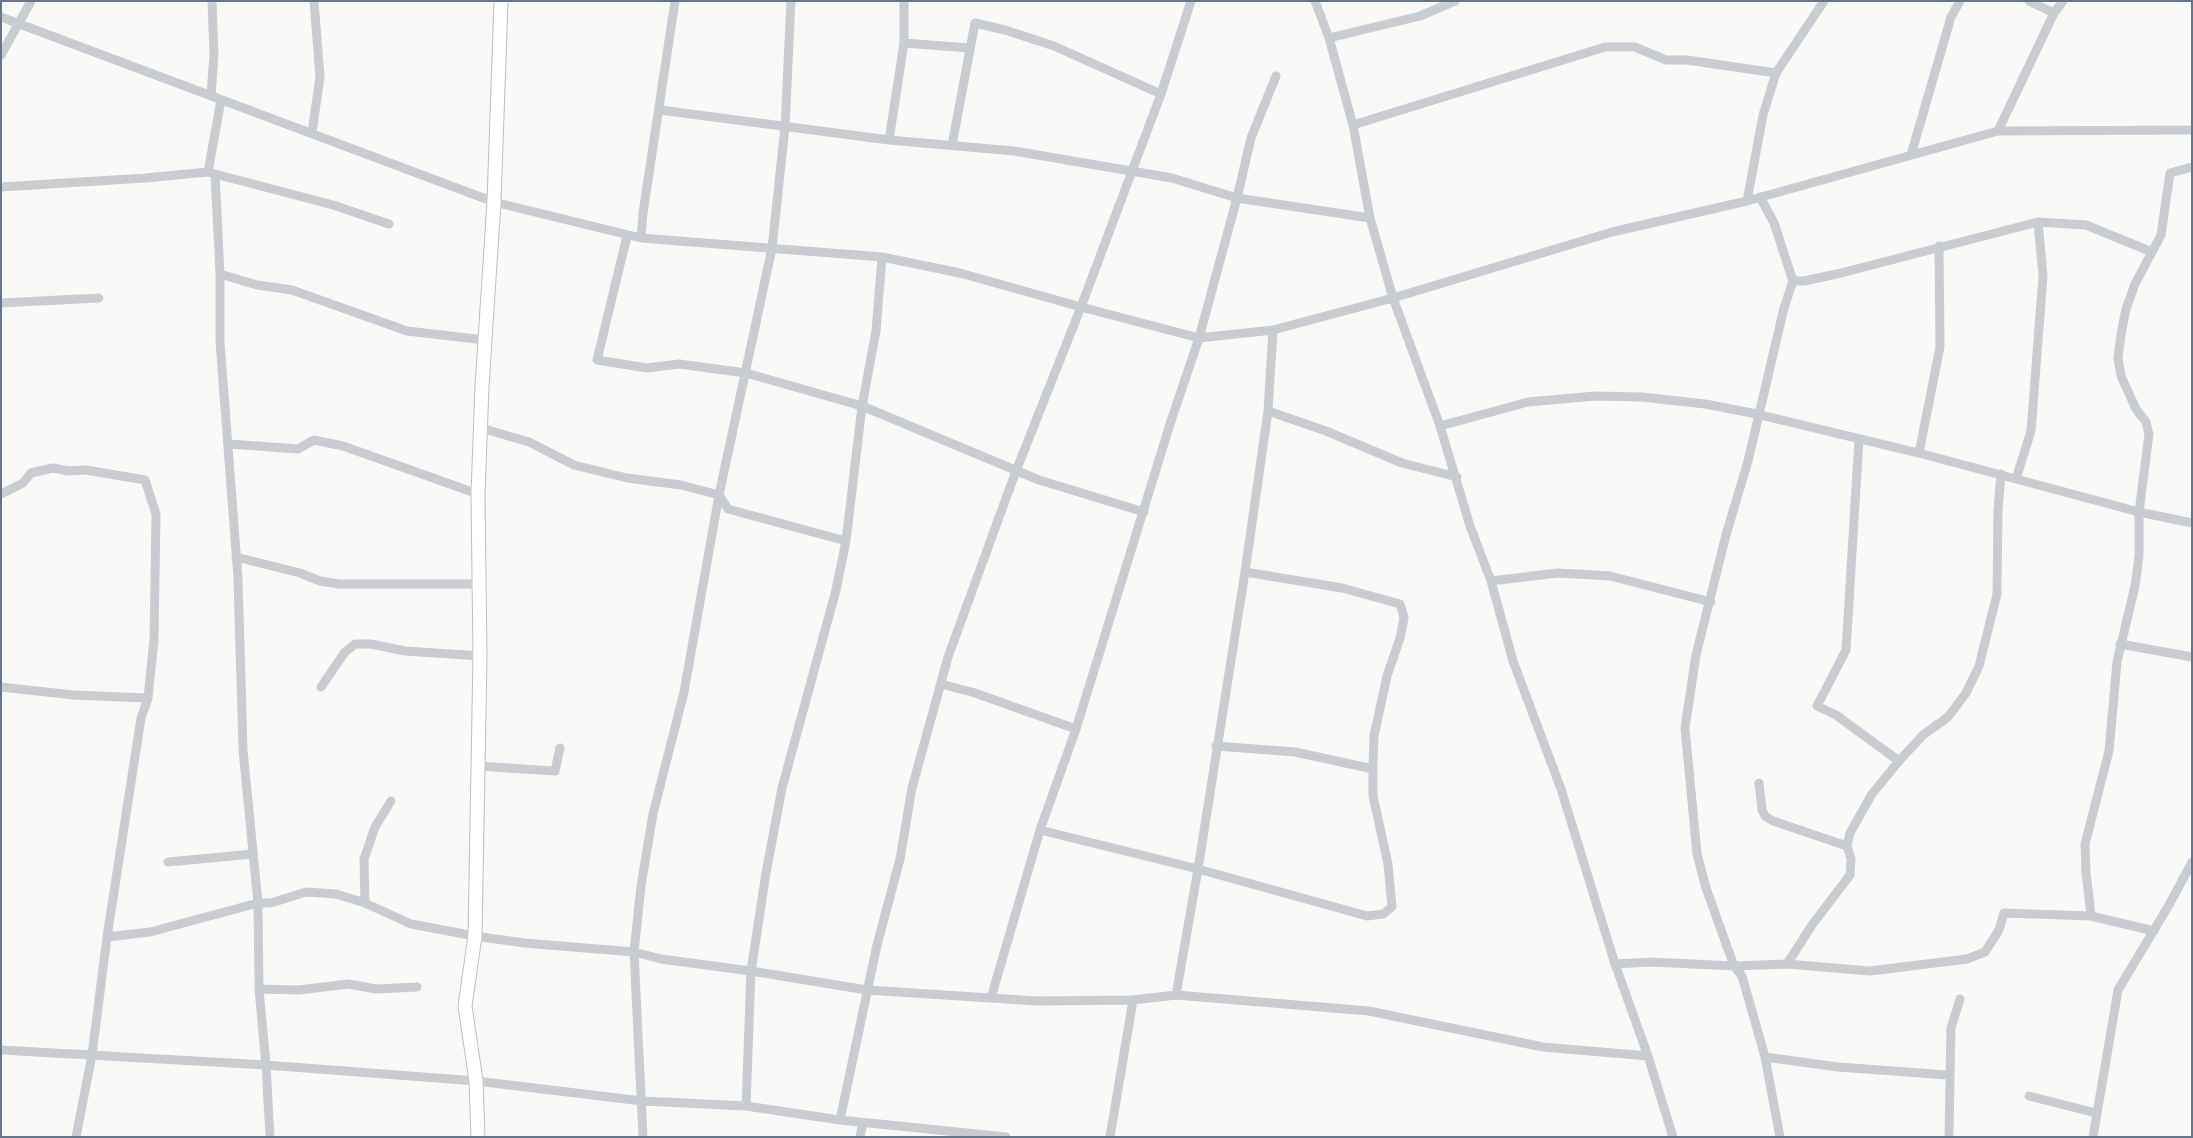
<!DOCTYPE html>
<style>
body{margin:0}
#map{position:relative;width:2193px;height:1138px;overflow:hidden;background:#f8f9f6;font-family:"PT Sans Narrow",sans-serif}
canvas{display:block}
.frame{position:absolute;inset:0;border:2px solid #677588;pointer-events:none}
</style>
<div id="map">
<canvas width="2193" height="1138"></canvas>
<div class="frame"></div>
</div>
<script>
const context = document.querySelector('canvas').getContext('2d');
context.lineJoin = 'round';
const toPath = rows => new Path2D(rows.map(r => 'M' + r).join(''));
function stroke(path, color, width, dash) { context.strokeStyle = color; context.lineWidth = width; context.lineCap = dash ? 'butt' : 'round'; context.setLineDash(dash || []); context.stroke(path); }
const street = toPath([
 [1315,1,1329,38,1353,125,1370,218,1393,298,1440,426,1470,526,1491,581,1513,661,1561,789,1615,964,1648,1056,1673,1137],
 [2029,1,2054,13],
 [1,17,494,202,641,238,882,257,960,273,1081,307,1199,338,1273,330,1393,298,1612,232,1747,201,1998,131,2192,130],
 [1329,38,1420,16,1455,1],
 [904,43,969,48],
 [1,55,31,1],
 [211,95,214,55,212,1],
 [221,100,208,172,215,174,220,274,220,342,238,578,243,750,258,903,259,989,266,1065,270,1137],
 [660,110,889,140,1014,151,1172,178,1237,198,1370,218],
 [1353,125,1605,47,1635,47,1666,60,1687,60,1776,73],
 [1998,131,2054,13,2063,1],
 [312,132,320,77,314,1],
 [889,140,904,43,904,1],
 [952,145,975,23,1005,30,1054,46,1161,94],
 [1911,155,1951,17,1960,1],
 [215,174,333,205,389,224],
 [1,187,145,178,208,172],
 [1760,197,1774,223,1793,281],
 [1747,201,1763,115,1776,73,1824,1],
 [627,236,597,360,647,368,679,364,746,373,862,406,1039,480,1144,512],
 [641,238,643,213,675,1],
 [220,274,257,285,292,290,407,331,485,340],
 [1,303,99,298],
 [1268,411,1326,431,1402,463,1457,477],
 [1440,426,1528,402,1595,396,1642,397,1705,404,1757,414,1919,453,1940,347,1939,246],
 [481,428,529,442,574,465,627,478,681,485,719,495,728,509,846,541],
 [1859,439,1846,650,1817,706,1836,715,1899,761,1923,735,1948,717,1966,693,1979,666,1997,594,1998,510,2001,474],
 [229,444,298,449,314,440,343,446,478,494],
 [1919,453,2139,512,2192,523],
 [2016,479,2031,431,2043,276,2038,222],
 [1,494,23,483,31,473,53,468,68,471,86,470,145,480,156,514,154,639,148,698],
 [236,557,300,573,320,581,339,584,478,584],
 [1491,581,1558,573,1610,576,1711,602],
 [2120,644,2192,657],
 [941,684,975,693,1076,729],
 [1,687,73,695,148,698,141,718,107,937,92,1055,76,1137],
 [321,687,345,652,355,644,371,644,405,651,480,656],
 [1216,746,1295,752,1373,769],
 [477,766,555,771,560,748],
 [1759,783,1762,810,1765,816,1773,821,1847,846],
 [1040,830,1198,869,1367,916,1383,914,1392,907,1388,864,1373,796,1373,769,1374,736,1387,676,1400,638,1404,618,1400,604,1342,588,1245,572],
 [168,862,253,854],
 [365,903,364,859,375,827,391,801],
 [2091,916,2086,872,2085,844,2109,751,2117,662,2135,586,2139,556,2139,512,2149,434,2146,422,2136,409,2121,376,2118,358,2121,334,2126,309,2135,284,2161,235,2170,173,2192,167],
 [107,937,150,932,258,903,271,903,306,892,336,894,365,903,411,924,475,936,524,943,634,952,661,959,751,971,867,990,1037,1001,1133,1000,1176,995,1369,1011,1543,1047,1648,1056],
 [1615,964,1651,962,1734,966,1787,964,1870,971,1967,959,1985,952,1999,930,2004,913,2091,916,2154,931],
 [1787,964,1812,925,1850,875,1851,859,1847,846,1850,833,1872,794,1899,761],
 [259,989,299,990,348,984,376,989,417,987],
 [1176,995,1198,869,1245,572,1268,411,1273,330],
 [991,998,1040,830,1076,729,1170,424,1199,338,1237,198,1251,138,1276,76],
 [1,1050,266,1065,476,1081,642,1101,746,1106,840,1120,1006,1137],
 [1765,1057,1838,1067,1948,1075],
 [2029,1096,2096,1113],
 [746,1106,751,971,766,873,782,788,836,590,846,541,862,406,876,331,882,257],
 [840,1120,877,945,900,859,912,788,948,657,1016,471,1081,307,1161,94,1191,1],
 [643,1137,634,952,641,886,653,814,684,692,719,495,772,248,785,127,791,1],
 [860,1137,863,1123],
 [1110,1137,1133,1000],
 [1780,1137,1765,1057,1742,976,1734,966,1706,888,1697,854,1685,728,1696,655,1726,535,1748,461,1784,308,1793,281,1804,281,1841,273,2038,222,2086,225,2152,252],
 [1949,1137,1951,1028,1960,999],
 [2093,1137,2118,990,2169,905,2192,862]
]);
const secondary = toPath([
 [478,1137,476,1081,465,1006,475,936,480,656,478,494,482,386,494,202,501,1]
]);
stroke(secondary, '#bbbfc4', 15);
stroke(street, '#c9ccd0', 9);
stroke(secondary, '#fff', 13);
</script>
